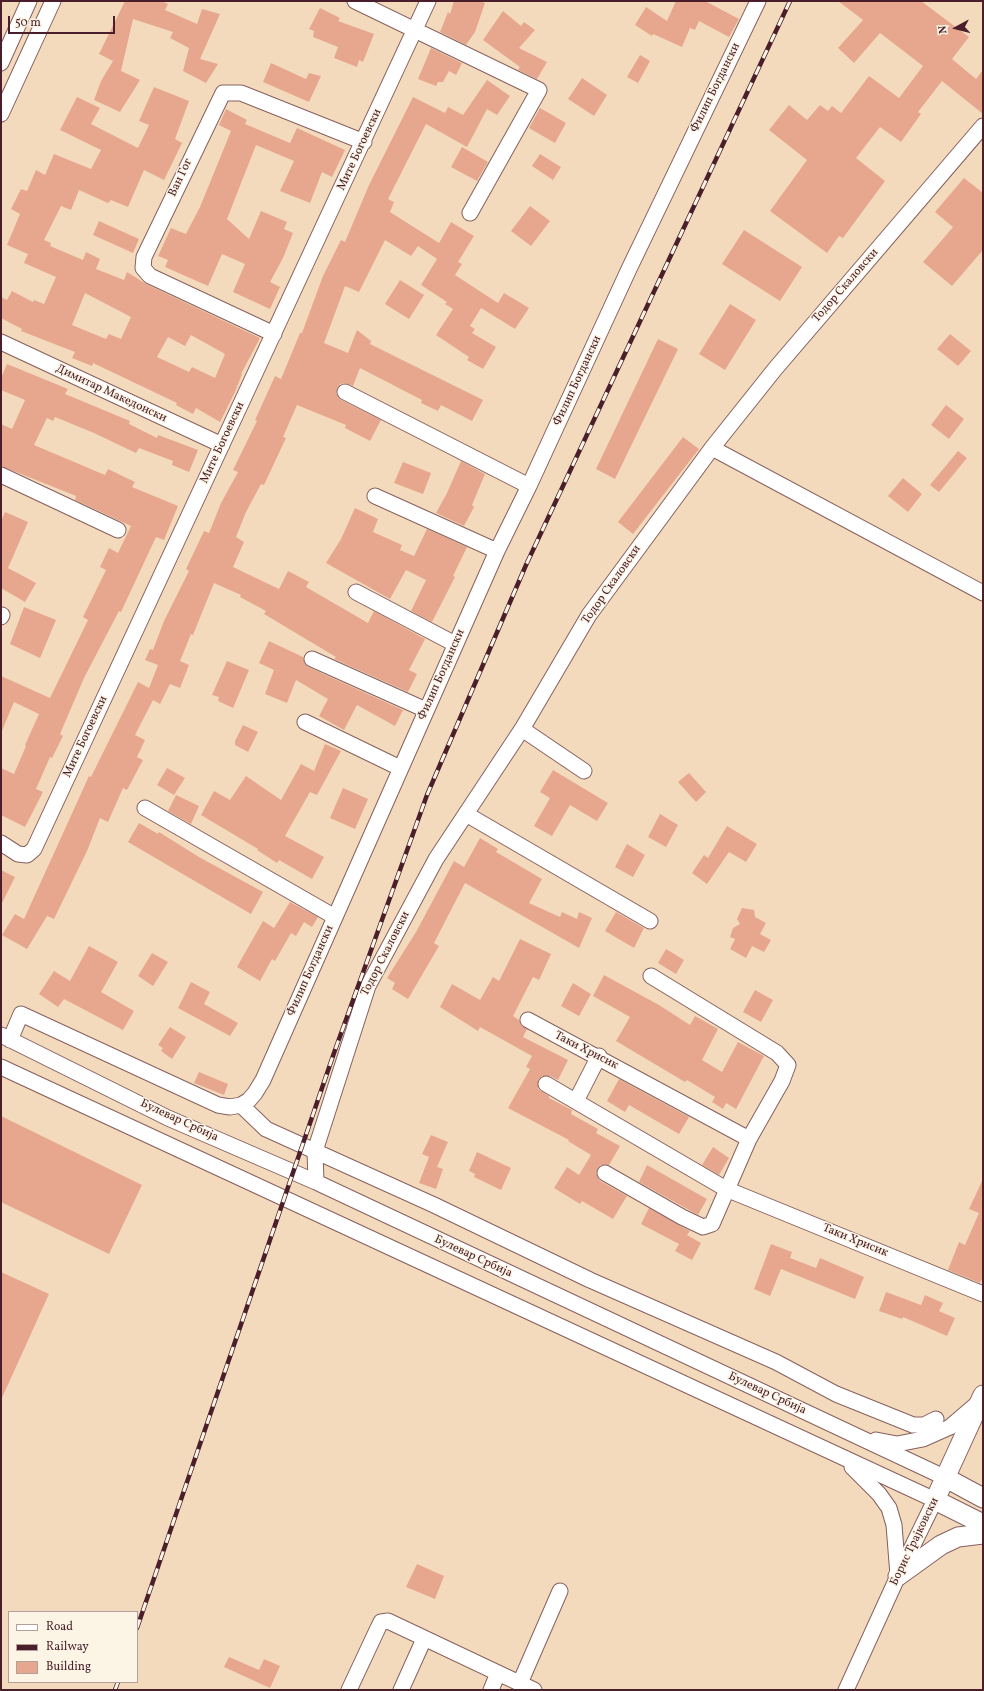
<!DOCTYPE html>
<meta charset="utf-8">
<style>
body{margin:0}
#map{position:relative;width:984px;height:1691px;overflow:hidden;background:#f4dabc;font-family:Vollkorn,serif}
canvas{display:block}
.frame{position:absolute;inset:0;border:2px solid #4a1f2b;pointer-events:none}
.legend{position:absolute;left:8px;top:1611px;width:130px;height:72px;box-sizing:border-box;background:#fcf5e5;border:1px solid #b59f9b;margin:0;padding:5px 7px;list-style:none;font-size:12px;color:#4a1f2b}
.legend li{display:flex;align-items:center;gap:8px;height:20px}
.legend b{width:20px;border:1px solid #b59f9b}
.north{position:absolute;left:936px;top:8px;width:40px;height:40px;-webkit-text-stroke:3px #fcf5e5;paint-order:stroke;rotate:263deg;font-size:11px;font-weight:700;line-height:16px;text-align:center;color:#4a1f2b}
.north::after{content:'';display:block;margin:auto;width:14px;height:18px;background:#4a1f2b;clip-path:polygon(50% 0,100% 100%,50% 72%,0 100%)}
.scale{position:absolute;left:8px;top:16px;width:107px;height:18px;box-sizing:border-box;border:2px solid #4a1f2b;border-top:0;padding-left:5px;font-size:12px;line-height:14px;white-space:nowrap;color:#4a1f2b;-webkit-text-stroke:3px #fcf5e5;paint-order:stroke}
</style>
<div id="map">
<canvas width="984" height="1691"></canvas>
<div class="frame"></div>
<ul class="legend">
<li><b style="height:5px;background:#fff"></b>Road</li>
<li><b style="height:5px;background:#4a1f2b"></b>Railway</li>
<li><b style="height:11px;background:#e7a78f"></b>Building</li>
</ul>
<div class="north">N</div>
<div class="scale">50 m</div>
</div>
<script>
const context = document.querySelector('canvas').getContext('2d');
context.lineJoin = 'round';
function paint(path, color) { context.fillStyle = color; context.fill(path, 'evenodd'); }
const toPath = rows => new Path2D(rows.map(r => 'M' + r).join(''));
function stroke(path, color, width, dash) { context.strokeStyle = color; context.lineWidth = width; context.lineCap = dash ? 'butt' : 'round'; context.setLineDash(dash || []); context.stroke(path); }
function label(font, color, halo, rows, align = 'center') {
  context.font = font + ' Vollkorn,serif'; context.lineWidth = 3; context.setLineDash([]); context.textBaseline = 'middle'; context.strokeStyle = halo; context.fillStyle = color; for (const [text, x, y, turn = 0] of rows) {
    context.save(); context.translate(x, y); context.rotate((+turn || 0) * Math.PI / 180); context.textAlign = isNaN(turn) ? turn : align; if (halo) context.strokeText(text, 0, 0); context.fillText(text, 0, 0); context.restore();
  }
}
const building = toPath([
 [125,1,161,1,168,4,165,10,197,24,202,9,220,14,200,59,218,64,206,83,183,71,189,48,170,38,173,32,133,19,121,71,140,80,120,112,94,100,101,81,113,61,99,54],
 [454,1,479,1,485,3,475,32,466,45,440,32,448,12,450,14],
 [676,1,705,1,739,19,729,37,699,21,695,30,690,28,682,47,653,34,652,36,635,25,646,7,667,21],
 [838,1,921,1,969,37,952,59,976,79,983,70,983,114,942,81,918,112,921,114,901,142,880,127,856,158,885,181,843,238,839,236,827,253,770,211,807,160,769,130,789,105,807,120,820,105,828,111,832,106,841,113,869,76,899,98,923,66,880,33,854,63,838,48,863,20],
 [320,8,340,18,338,21,374,34,363,62,359,60,357,67,334,58,338,47,313,37,314,31,309,29],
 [503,11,521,26,524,22,535,30,519,48,547,62,537,79,518,70,520,67,483,40],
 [431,48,462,63,456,75,449,71,443,82,438,82,436,86,418,79],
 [640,55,650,61,638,83,627,77],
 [271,63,306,79,309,73,321,76,309,102,263,82],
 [582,78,607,95,594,116,568,99],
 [487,80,510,96,497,115,487,109,467,147,426,124,388,199,394,202,390,212,439,243,451,222,474,236,458,262,462,264,455,275,498,303,504,293,529,308,515,329,481,308,470,326,475,329,472,333,496,347,483,369,467,360,469,357,436,335,453,309,445,304,447,302,421,285,437,259,418,246,411,256,385,240,359,292,345,286,324,343,348,353,357,330,371,341,370,344,483,400,472,421,441,405,438,411,421,403,422,400,360,368,353,386,345,383,340,384,336,393,341,400,381,420,370,441,345,428,346,425,297,405,283,437,286,438,264,485,261,484,246,512,236,537,244,542,233,567,279,589,288,571,309,582,306,587,368,623,374,611,425,639,409,670,417,674,408,692,334,659,336,657,264,614,266,611,240,597,241,595,214,583,193,635,191,634,180,661,189,665,180,688,170,684,160,704,153,700,135,735,145,740,137,757,143,760,127,790,123,788,108,822,100,818,87,851,54,919,47,916,27,949,2,935,15,914,24,919,89,776,91,777,138,682,149,688,158,665,145,660,150,649,153,650,164,621,189,571,186,569,204,531,209,533,221,503,238,472,233,470,257,421,255,420,275,376,281,379,300,333,302,333,323,276,341,240,345,242,369,185,413,97,445,113,448,107,463,115],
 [154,87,189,101,175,139,182,143,164,180,144,170,128,207,111,200,108,203,79,190,71,210,61,206,44,240,51,243,50,246,83,260,86,252,100,259,96,269,124,280,127,272,146,284,260,338,241,374,242,374,235,392,220,422,196,408,193,414,176,405,177,403,93,363,92,366,72,358,75,352,21,331,22,329,1,318,1,297,7,300,12,291,33,302,34,300,44,304,56,277,24,263,28,254,7,245,20,214,11,209,21,189,27,191,36,170,45,175,54,154,91,169,101,150,60,130,77,97,100,108,91,124,138,148,149,125,139,121],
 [85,293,131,317,121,339,109,334,106,339,72,325],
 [191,335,225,354,215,378,192,367,189,372,157,357,168,337,185,346],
 [540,108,566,123,555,143,529,128],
 [226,109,247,120,245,124,290,143,297,128,345,150,332,177,322,172,310,203,280,191,294,161,256,145,227,219,249,239,261,211,287,222,284,229,293,233,283,258,270,282,280,287,270,309,233,292,245,264,222,254,208,286,165,267,168,260,158,256,171,228,186,234,200,207,231,131,219,125],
 [462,147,488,162,477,181,451,167],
 [540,154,561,167,553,180,532,166],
 [964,178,983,193,983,250,952,286,923,262,953,227,935,212],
 [530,206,550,221,531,246,511,231],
 [99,221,139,239,133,253,93,235],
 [744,230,802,267,780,301,722,264],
 [400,280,424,295,409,319,385,304],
 [730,304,756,320,725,370,699,354],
 [950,334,971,351,958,366,937,349],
 [658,339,678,349,615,479,596,469],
 [7,364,68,389,65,394,130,421,129,424,157,438,158,435,198,450,189,472,172,465,173,461,139,448,136,453,94,433,55,417,53,421,47,418,34,445,105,475,108,469,135,482,132,487,178,506,164,540,156,537,121,612,119,611,84,678,60,734,63,736,52,758,50,757,36,789,43,792,25,827,1,815,1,768,14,774,26,746,25,745,39,714,14,702,1,733,1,676,50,698,88,620,83,617,106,570,100,567,109,548,118,553,131,526,75,500,76,496,1,466,1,424,12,429,25,400,1,390,1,378],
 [946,405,964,419,949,439,931,425],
 [683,437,699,449,633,534,618,522],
 [958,451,967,458,939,492,930,485],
 [461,461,485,474,472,505,474,507,464,526,436,513,447,493],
 [403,462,431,473,423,494,394,483],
 [903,478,922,494,908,512,888,496],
 [355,508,378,519,373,532,402,545,400,550,414,556,427,529,467,547,453,576,455,577,432,622,411,611,426,580,406,570,390,599,326,563,341,539],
 [5,512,28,522,8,568,36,583,25,602,1,588,1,521],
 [24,607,56,620,40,658,10,644],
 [269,641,303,657,305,664,308,667,403,710,395,726,357,705,344,730,319,716,328,699,296,680,287,703,265,694,274,670,259,663],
 [227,661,249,670,233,708,218,701,219,697,212,695],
 [243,725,258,732,248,752,235,745,235,741],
 [325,744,341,751,317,795,310,792,285,836,324,857,312,879,279,860,277,863,257,850,258,849,201,815,214,791,230,800,246,776,281,800,301,764,314,771],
 [167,768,185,778,174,795,157,785],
 [553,770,608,803,597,821,570,805,552,836,534,826,550,798,540,792],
 [689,773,706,792,696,802,678,782],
 [343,788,368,799,355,829,330,818],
 [176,795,199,806,191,824,168,811],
 [660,814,678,825,666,847,648,837],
 [139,823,158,834,159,832,199,857,263,892,251,914,128,842],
 [727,826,757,844,746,862,729,852,707,884,692,873,704,855,708,858],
 [480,838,498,849,496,852,542,879,529,903,560,917,562,912,577,919,579,912,592,918,579,948,465,883,434,943,439,946,408,999,392,989,395,983,387,978,416,932,454,861,464,867],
 [627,844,645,855,633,877,615,867],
 [1,870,15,877,1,905],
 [290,902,318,917,312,927,304,922,296,936,291,933,275,961,272,959,260,981,237,967,263,921,274,928],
 [742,908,754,910,755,917,766,923,760,934,771,940,764,952,752,946,746,958,730,949,735,939,730,937,733,928,740,924,737,919],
 [616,912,644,928,634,948,605,931],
 [520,939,551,954,539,980,533,977,513,1016,519,1020,521,1025,527,1029,523,1037,568,1060,558,1080,550,1076,542,1076,538,1080,538,1089,549,1096,549,1098,572,1110,571,1114,598,1129,596,1133,620,1146,609,1165,600,1165,596,1173,600,1181,627,1196,613,1219,582,1201,580,1204,554,1188,567,1167,579,1175,591,1155,568,1141,569,1140,508,1108,530,1069,526,1067,532,1056,480,1027,478,1031,440,1007,452,984,480,1000,493,977,499,981],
 [89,946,118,962,101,992,134,1011,123,1030,64,999,58,1007,39,994,54,971,70,981],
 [666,949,684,960,676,974,658,963],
 [152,953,168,962,153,986,138,976],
 [604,975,659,1005,690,1025,695,1016,718,1029,702,1060,722,1072,738,1042,764,1056,736,1109,726,1103,723,1109,712,1102,715,1097,687,1080,685,1082,616,1041,630,1017,593,996],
 [191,982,210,992,204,1004,238,1023,230,1036,178,1008],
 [573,983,591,994,579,1016,561,1006],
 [755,990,773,1000,761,1022,743,1012],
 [170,1027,186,1037,172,1059,161,1051,163,1048,158,1045],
 [199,1072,228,1084,224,1095,194,1083],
 [619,1079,689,1117,679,1134,629,1105,625,1112,607,1101],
 [1,1116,142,1185,109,1254,1,1202],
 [431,1135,448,1142,437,1167,443,1169,436,1189,419,1183,429,1157,422,1154],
 [713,1147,729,1158,719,1175,702,1165],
 [477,1152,511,1168,501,1190,474,1177,475,1174,469,1171],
 [647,1165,707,1199,698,1215,639,1182],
 [983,1179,983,1277,980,1283,948,1270,959,1242,965,1245,979,1213,969,1209],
 [649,1208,690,1231,687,1235,701,1243,692,1260,675,1251,679,1244,641,1224],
 [771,1244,792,1252,790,1258,816,1268,820,1258,864,1277,855,1299,781,1269,770,1296,754,1289],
 [1,1272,49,1294,1,1400],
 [886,1292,921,1305,925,1295,943,1303,939,1311,955,1318,947,1336,903,1317,902,1319,879,1311],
 [417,1564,444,1576,435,1599,406,1587],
 [229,1657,259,1670,264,1659,280,1666,270,1688,224,1667]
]);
const minor = toPath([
 [355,1,539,90,470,213],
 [1,63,29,1],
 [1,114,53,1],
 [274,334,150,276,143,268,144,257,223,93,241,93,364,142],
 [1,342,222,445],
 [345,392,529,486],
 [712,448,983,593],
 [1,475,118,530],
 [375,496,497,551],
 [356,592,455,644],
 [1,617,2,615],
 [312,659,426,710],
 [305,722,400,768],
 [522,729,584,771],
 [145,808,335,917],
 [466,814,650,921],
 [1,843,18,854,27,855,34,849,428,1],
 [528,1020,749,1139],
 [1,1035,168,1118,316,1182,946,1478],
 [10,1040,21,1014,218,1105,230,1107,241,1105,249,1100,255,1093,263,1080,497,551,529,486,629,269,758,1],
 [1,1067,935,1500,898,1576,846,1690],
 [546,1084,726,1189,983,1294],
 [576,1101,599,1056],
 [241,1105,266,1129,434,1205,590,1280,776,1362,836,1394,913,1425,924,1425,936,1419],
 [605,1173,682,1217,703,1227,712,1224,749,1139,782,1081,788,1065,777,1053,651,976],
 [316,1182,315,1151,368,986,436,859,522,729,589,615,712,448,775,369,983,126],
 [876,1440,897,1444,923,1439,950,1427,978,1403],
 [852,1467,879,1494,889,1508,894,1525,898,1575],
 [520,1683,560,1591],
 [349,1690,378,1628,381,1622,388,1621,534,1690],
 [401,1690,424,1639],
 [491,1690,498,1673]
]);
const major = toPath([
 [983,1395,935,1500,983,1524],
 [946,1478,983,1498],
 [898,1576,941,1545,958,1537,983,1534]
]);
const rail = toPath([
 [137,1628,334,1053,427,795,526,565,790,1],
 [115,1690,118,1682]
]);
const streetNames = [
 ["Филип Богдански",716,88,-64],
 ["Мите Богоевски",360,150,-65],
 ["Ван Гог",181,178,-65],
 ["Тодор Скаловски",846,286,-49],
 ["Филип Богдански",578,381,-65],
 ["Димитар Македонски",111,394,25],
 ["Мите Богоевски",223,443,-65],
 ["Тодор Скаловски",612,585,-55],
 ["Филип Богдански",442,675,-66],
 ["Мите Богоевски",86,737,-65],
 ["Тодор Скаловски",386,954,-63],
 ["Филип Богдански",311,971,-66],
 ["Таки Хрисик",586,1051,27],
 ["Булевар Србија",179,1121,25],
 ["Таки Хрисик",855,1241,22],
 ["Булевар Србија",473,1257,25],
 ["Булевар Србија",767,1394,25],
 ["Борис Трајковски",915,1542,-64]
];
paint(building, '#e7a78f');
stroke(minor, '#86605e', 17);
stroke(major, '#86605e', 21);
stroke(minor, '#fff', 15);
stroke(major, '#fff', 19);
stroke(rail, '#4a1f2b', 4.5);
stroke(rail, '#fcf5e5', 3, [9]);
label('12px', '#4a1f2b', '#fcf5e5', streetNames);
</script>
